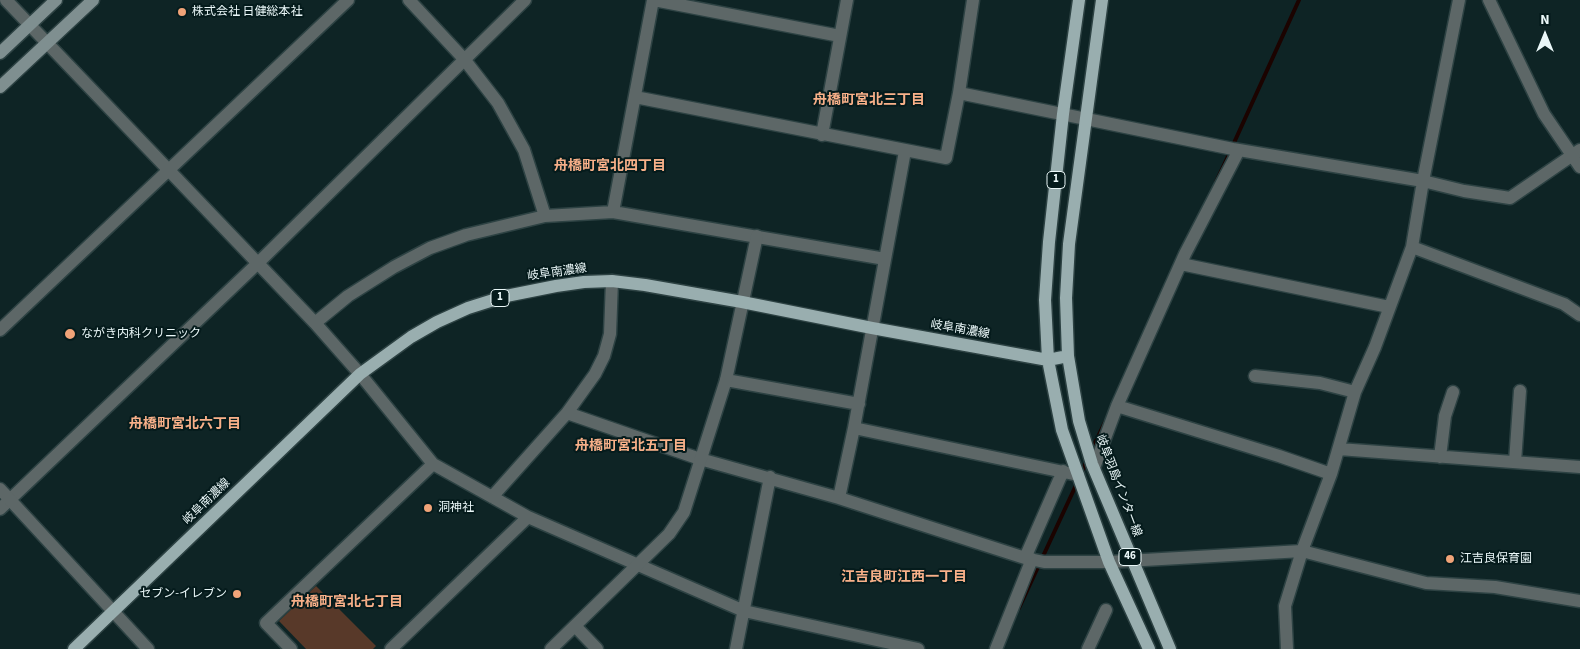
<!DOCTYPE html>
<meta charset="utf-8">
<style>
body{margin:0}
#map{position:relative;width:1580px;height:649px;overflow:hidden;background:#0e2425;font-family:"Source Sans 3",sans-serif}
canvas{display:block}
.north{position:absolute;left:1520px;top:10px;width:50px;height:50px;-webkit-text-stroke:4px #051b1c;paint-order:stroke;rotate:0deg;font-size:14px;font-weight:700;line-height:20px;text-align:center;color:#eaf7f8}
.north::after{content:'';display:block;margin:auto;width:18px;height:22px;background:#eaf7f8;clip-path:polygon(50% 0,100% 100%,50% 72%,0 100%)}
</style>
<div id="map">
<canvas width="1580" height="649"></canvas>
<div class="north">N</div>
</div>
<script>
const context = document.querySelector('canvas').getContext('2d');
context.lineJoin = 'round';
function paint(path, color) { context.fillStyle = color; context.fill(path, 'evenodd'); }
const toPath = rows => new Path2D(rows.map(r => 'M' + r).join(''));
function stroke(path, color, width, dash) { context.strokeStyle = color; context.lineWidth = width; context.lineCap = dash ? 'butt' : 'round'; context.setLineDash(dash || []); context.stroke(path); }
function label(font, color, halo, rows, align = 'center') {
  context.font = font + ' "Source Sans 3","Noto Sans JP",sans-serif'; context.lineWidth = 4; context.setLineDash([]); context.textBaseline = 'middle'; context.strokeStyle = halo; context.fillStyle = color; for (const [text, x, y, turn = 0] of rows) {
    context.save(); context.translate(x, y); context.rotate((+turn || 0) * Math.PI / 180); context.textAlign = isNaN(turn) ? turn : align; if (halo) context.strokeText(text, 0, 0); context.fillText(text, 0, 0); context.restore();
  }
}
const green = toPath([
 [316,586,376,646,373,649,306,649,279,621]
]);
const stream = toPath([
 [1233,145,1299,0],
 [1216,182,1230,152],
 [1092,449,1105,422],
 [1081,474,1087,460],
 [1019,608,1077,483]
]);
const minor = toPath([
 [6,0,315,323,360,374,433,464,528,517,744,611,918,649],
 [409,0,464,59,498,103,524,150,545,216],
 [654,0,840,36],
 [1489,0,1544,114,1580,167],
 [959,93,1233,149,1423,181,1464,191,1510,198,1580,150],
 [635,97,946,158,959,93,973,0],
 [822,135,847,0],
 [613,212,653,0],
 [1412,247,1564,304,1580,315],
 [1181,264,1389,307],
 [315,323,348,296,394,267,430,248,466,235,545,216,613,212,885,259],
 [0,330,348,0],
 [1255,376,1320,383,1355,392],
 [726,380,859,404],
 [1117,406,1279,456,1331,474],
 [567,413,700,459,839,498,1025,558,1044,562,1109,562,1302,551,1426,583,1495,587,1580,601],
 [854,428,1078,475],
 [1339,449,1580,467],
 [1440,457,1445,416,1453,392],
 [1515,462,1520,391],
 [1094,468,1117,406,1185,254,1239,150],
 [492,497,567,413,595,374,604,356,610,334,612,281],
 [839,498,854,428,905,151],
 [0,509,258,263,525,0],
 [1025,558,1063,471],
 [575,626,597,649],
 [291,649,266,623,433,464],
 [391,649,528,517],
 [736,649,770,477],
 [996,649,1032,559],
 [1088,649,1106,610],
 [1287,649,1285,606,1302,551,1331,474,1355,392,1375,347,1412,247,1423,181,1459,0]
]);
const tertiary = toPath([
 [0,489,148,649],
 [551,649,669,534,684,512,726,380,757,236]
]);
const secondary = toPath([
 [0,53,56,0],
 [0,87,93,0]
]);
const primary = toPath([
 [1079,0,1063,114,1049,242,1045,300,1048,360,1062,430,1109,562,1149,649],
 [1102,0,1069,244,1066,298,1068,356,1079,421,1092,464,1170,649],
 [74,649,360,374,411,337,437,322,468,308,506,296,556,286,584,282,612,281,645,285,742,302,872,328,1048,360,1068,356]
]);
const markers = [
 [182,12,5,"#f0a378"],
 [70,334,6,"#f0a378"],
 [428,508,5,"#f0a378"],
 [1450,559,5,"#f0a378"],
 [237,594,5,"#f0a378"]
];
const shields = [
 [1056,180,18],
 [500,298,18],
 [1130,557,22]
];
const shieldNames = [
 ["1",1056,180],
 ["1",500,298],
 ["46",1130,557]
];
const poiNames = [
 ["株式会社 日健総本社",192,12],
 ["ながき内科クリニック",81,334],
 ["洞神社",438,508],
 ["江吉良保育園",1460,559],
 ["セブン-イレブン",227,594,"right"]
];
const streetNames = [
 ["岐阜南濃線",557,273,-8],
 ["岐阜南濃線",960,330,10],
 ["岐阜羽島インター線",1118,486,69],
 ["岐阜南濃線",207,502,-44]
];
const neighbourhoodNames = [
 ["舟橋町宮北三丁目",869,101],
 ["舟橋町宮北四丁目",610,167],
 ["舟橋町宮北六丁目",185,425],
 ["舟橋町宮北五丁目",631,447],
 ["江吉良町江西一丁目",904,578],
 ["舟橋町宮北七丁目",347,603]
];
paint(green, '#583929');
stroke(stream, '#1b0300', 4);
stroke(minor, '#2d4243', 15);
stroke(tertiary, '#2d4243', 15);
stroke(secondary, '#2d4243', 15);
stroke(primary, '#2d4243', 15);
stroke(minor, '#5d6767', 12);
stroke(tertiary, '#5d6767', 12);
stroke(secondary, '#7f8f90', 12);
stroke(primary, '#99aeaf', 12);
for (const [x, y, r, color] of markers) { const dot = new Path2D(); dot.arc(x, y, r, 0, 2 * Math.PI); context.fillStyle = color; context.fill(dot); stroke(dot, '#051b1c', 2); }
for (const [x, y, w] of shields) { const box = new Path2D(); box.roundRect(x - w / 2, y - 8.5, w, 17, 4); context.fillStyle = '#051b1c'; context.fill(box); stroke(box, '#eaf7f8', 1); }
label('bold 11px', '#eaf7f8', null, shieldNames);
label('12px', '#eaf7f8', '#051b1c', poiNames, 'left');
label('12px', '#eaf7f8', '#051b1c', streetNames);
label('bold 14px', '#f8b089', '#051b1c', neighbourhoodNames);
</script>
